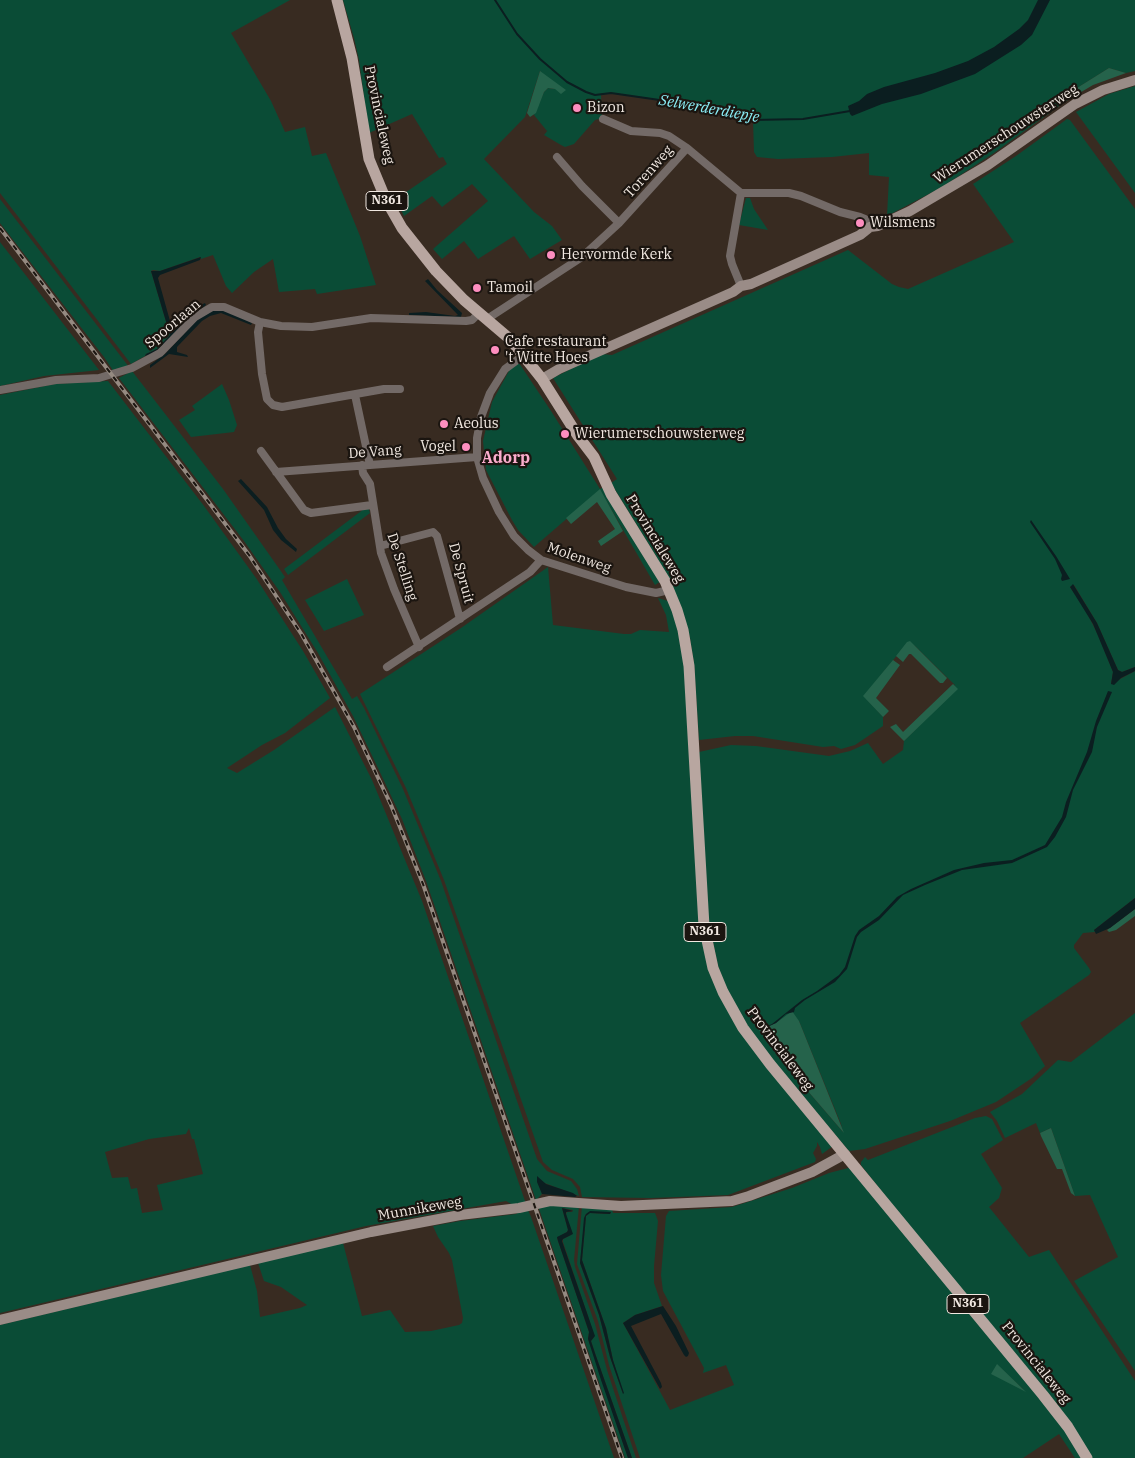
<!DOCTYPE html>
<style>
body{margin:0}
canvas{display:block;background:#382b21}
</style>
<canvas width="1135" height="1458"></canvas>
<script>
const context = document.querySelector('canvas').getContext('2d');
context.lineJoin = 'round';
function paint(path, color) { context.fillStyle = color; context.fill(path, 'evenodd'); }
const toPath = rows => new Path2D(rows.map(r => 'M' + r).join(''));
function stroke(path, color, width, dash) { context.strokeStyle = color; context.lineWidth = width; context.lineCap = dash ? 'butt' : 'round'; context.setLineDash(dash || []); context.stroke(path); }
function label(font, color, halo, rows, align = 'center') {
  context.font = font + ' "IBM Plex Serif",serif'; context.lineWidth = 4.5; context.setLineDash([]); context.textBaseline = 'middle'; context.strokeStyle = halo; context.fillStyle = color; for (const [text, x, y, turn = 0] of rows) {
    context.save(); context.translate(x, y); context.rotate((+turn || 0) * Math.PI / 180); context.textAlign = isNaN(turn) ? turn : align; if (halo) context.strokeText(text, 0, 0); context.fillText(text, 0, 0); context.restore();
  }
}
const green = toPath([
 [0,0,290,0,231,33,271,101,285,132,305,127,312,156,326,153,360,236,376,285,317,294,315,289,279,292,273,259,254,272,232,293,226,286,213,255,201,259,200,257,160,271,153,270,151,271,170,335,157,349,146,354,145,356,131,364,0,193],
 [343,0,1135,0,1135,71,1126,73,1109,68,1069,93,1065,99,1066,101,994,153,942,187,887,216,889,177,869,175,869,153,832,157,778,159,757,157,754,152,753,120,747,116,672,101,611,93,601,94,602,118,595,120,574,144,565,147,561,145,544,135,548,130,547,131,534,115,544,92,548,88,555,89,540,71,525,117,484,159,534,212,552,226,562,240,530,259,514,236,478,259,464,241,442,259,433,249,488,201,472,184,442,207,432,196,404,216,396,199,447,164,443,157,439,158,412,114,369,133,359,60,354,38],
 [1135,86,1135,193,1076,112,1109,94],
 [1067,119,1070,120,1135,209,1135,667,1122,672,1118,670,1097,623,1074,585,1070,587,1085,609,1098,635,1113,672,1111,684,1135,671,1135,898,1094,930,1095,932,1083,933,1074,945,1074,948,1089,968,1091,972,1089,975,1020,1023,1045,1066,1032,1078,996,1102,950,1121,865,1149,849,1151,754,1038,729,996,718,966,707,913,699,752,731,745,756,746,829,756,850,751,868,743,883,764,903,750,904,741,929,716,955,685,915,646,907,643,864,696,883,717,883,726,855,745,841,749,834,746,823,747,753,736,735,736,699,740,694,663,690,638,683,612,656,556,611,483,617,479,553,378,601,354,612,355,848,250,892,284,899,287,908,289,1014,242,973,184,1016,156],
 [799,1021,841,1124,843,1132,782,1061,760,1030,776,1023],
 [746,198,750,198,754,209,768,230,739,225],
 [0,199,129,367,114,372,104,357,0,223],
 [0,241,0,242,99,370,44,376,0,386],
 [519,363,551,411,600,489,603,487,661,581,655,585,600,490,534,547,518,530,512,520,486,470,483,441,492,402,510,369],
 [132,371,223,489,285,577,282,580,352,699,357,696,364,708,403,789,441,881,537,1159,547,1171,571,1181,577,1189,579,1196,542,1182,538,1182,542,1194,536,1200,426,881,402,819,378,768,353,716,318,653,280,592,244,541,119,378],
 [108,381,204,506,256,578,303,651,330,698,285,733,262,745,227,768,237,773,274,750,335,707,372,780,422,901,526,1204,515,1206,506,1201,366,1226,0,1313,0,395,55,384],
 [189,1128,192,1139,194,1139,203,1174,157,1185,163,1210,142,1213,137,1188,131,1189,128,1177,112,1178,105,1152,149,1139,186,1134],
 [222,384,229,400,237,425,234,432,191,437,179,420,195,410,192,406],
 [368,506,370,513,288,575,284,569],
 [548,567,553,625,624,634,631,634,640,630,669,632,666,615,658,598,668,601,676,621,683,655,713,979,833,1146,822,1154,820,1147,817,1142,817,1146,813,1153,816,1159,815,1162,728,1195,651,1198,582,1197,580,1187,573,1179,552,1170,543,1162,444,880,406,788,360,694,461,628],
 [347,579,364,615,324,631,305,600],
 [1135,1013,1135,1371,1074,1281,1118,1257,1090,1195,1075,1196,1051,1128,1040,1133,1036,1123,1005,1138,997,1121,990,1112,1022,1094,1058,1060,1071,1062],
 [986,1116,992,1119,1003,1140,981,1154,1002,1188,999,1198,989,1207,1029,1257,1049,1250,1135,1381,1135,1458,1091,1458,861,1165,861,1162,865,1157,868,1160,975,1118],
 [852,1167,1059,1421,1082,1458,1075,1458,1059,1434,1023,1458,640,1458,609,1365,598,1321,577,1264,582,1206,612,1209,613,1213,655,1213,658,1221,654,1266,654,1283,662,1306,635,1315,623,1323,670,1410,734,1385,726,1365,703,1373,704,1368,663,1291,661,1275,666,1216,669,1211,732,1207,792,1188,829,1173],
 [589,1212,611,1212,610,1214,590,1213,586,1216,582,1260,606,1328,613,1360,623,1394,610,1357,599,1315,580,1263,585,1215],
 [997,1365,1023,1389,1023,1390,1001,1378],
 [538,1206,579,1206,574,1260,575,1267,595,1324,607,1370,636,1458,632,1458,596,1356,591,1341,594,1337,588,1316,563,1242,563,1239,571,1235,566,1214,567,1212,572,1212,573,1210,562,1208,568,1230,567,1232,557,1238,589,1332,588,1339,628,1458,625,1458],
 [522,1210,528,1210,531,1217,614,1458,0,1458,0,1325,250,1265,257,1291,260,1317,300,1308,307,1305,281,1287,264,1281,258,1263,343,1243,362,1316,390,1310,405,1332,431,1331,459,1325,462,1323,463,1318,452,1260,449,1253,438,1237,433,1226,460,1221,516,1214]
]);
const forest = toPath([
 [1109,68,1126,73,1093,85,1066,101,1064,99,1069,93],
 [540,71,566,90,561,94,555,89,548,88,544,92,536,113,530,117,527,113],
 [600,489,623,531,601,546,598,541,615,529,597,502,571,524,566,518],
 [910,641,947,678,943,683,940,683,911,654,909,654,903,662,896,656,907,642],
 [893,660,900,665,876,698,889,711,883,717,863,696],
 [953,684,958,689,904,741,890,727,896,724,903,732],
 [1135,909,1135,916,1116,930,1109,932,1107,930],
 [792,1011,799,1021,844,1133,782,1061,759,1030,776,1023],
 [1051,1128,1075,1196,1071,1193,1062,1169,1057,1169,1041,1136,1040,1133],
 [997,1364,1026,1392,991,1374]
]);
const water = toPath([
 [1038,0,1050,0,1032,35,1021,45,975,74,921,94,882,104,852,116,850,114,848,106,859,101,867,94,884,87,935,73,968,61,994,47,1019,29,1028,20],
 [201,257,200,260,160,275,158,278,172,328,177,326,195,309,203,304,205,303,206,305,188,319,164,345,152,354,145,356,146,354,157,349,170,335,151,271,160,271],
 [428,279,437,290,462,313,461,317,409,315,409,313,426,312,455,316,458,315,425,281],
 [214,310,228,311,252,323,251,325,221,313,210,316,202,321,177,347,177,352,187,355,188,357,169,354,150,368,150,365,165,354,197,320],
 [241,479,267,507,278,528,286,539,297,549,296,552,281,540,273,530,264,510,238,481],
 [1031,520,1056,556,1070,579,1062,581,1061,579,1062,575,1055,559,1032,525,1030,522],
 [1073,584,1097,623,1118,670,1122,672,1135,667,1135,671,1121,678,1114,685,1111,684,1113,672,1093,624,1070,587],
 [1108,691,1112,692,1097,727,1092,752,1073,790,1066,817,1055,837,1047,847,1012,863,962,870,925,885,903,895,879,920,861,932,857,937,847,969,835,982,805,1000,795,1008,794,1012,786,1014,776,1023,763,1029,761,1029,772,1024,802,1000,817,991,839,975,845,967,855,936,859,930,879,916,897,897,911,889,954,870,984,863,1012,860,1045,845,1062,817,1066,802,1087,752,1096,721],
 [1135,898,1135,909,1110,928,1096,934,1094,930],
 [537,1176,546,1184,573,1193,577,1196,575,1197,542,1194,537,1182],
 [562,1208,573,1211,566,1212,566,1214,573,1234,563,1239,562,1241,595,1336,591,1341,596,1356,632,1458,628,1458,601,1380,588,1339,589,1332,558,1241,557,1237,567,1232,568,1230],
 [590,1211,611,1212,610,1214,590,1213,586,1216,582,1260,606,1328,613,1360,624,1393,623,1394,610,1357,599,1315,580,1263,584,1218,586,1214],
 [663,1306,676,1326,689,1353,688,1356,686,1357,684,1355,661,1314,631,1326,661,1383,662,1387,660,1389,623,1323,635,1315]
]);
const stream = toPath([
 [495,0,517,34,540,59,567,82,586,92,595,95,611,93,694,105,747,116,753,120,803,119,850,111]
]);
const street = toPath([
 [603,119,631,131,660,133,669,136,687,148],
 [557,157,582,186,619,223],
 [741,193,730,256,732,264,741,286],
 [487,319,582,257,619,223,687,148,741,193,789,193,801,196,840,212,860,217,865,219,870,227],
 [260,322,258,332,262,374,267,399,273,405,282,407,384,389,400,389],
 [524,355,505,369,490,393,481,417,477,438,477,457,483,478,499,512,514,536,528,550,541,560,626,587,656,593,669,590],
 [0,390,56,380,99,378,132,368,160,353,195,317,212,307,224,307,260,322,281,326,312,327,371,318,466,321,472,320,479,313],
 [355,395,370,465],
 [261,451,304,510,311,513,372,505],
 [362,465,363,473,370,484,381,553,394,589,419,647],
 [276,472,477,457],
 [380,546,433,532,437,536,460,619],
 [387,667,530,572,541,560]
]);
const secondary = toPath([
 [542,379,559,369,733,292,741,286,751,284,860,235,870,227,878,226,910,211,988,165,1075,104,1103,90,1135,80],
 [0,1320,371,1232,460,1215,519,1208,550,1201,621,1206,732,1201,749,1196,812,1172,845,1154]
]);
const primary = toPath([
 [337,0,352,58,369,159,386,200,402,228,436,271,464,300,511,340,542,379,578,436,594,457,611,494,665,581,677,610,683,630,689,666,704,926,713,968,723,992,743,1028,770,1064,1043,1395,1068,1427,1087,1458]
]);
const rail = toPath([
 [0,228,249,555,302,635,354,727,391,805,423,884,622,1458]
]);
const markers = [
 [577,108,5,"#fd8ebf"],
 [860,223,5,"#fd8ebf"],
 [551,255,5,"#fd8ebf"],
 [477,288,5,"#fd8ebf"],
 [495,350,5,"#fd8ebf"],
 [444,424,5,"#fd8ebf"],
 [565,434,5,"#fd8ebf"],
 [466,447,5,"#fd8ebf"]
];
const shields = [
 [387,201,42],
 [705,932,42],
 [968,1304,42]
];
const shieldNames = [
 ["N361",387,201],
 ["N361",705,932],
 ["N361",968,1304]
];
const poiNames = [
 ["Bizon",587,108],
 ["Wilsmens",870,223],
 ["Hervormde Kerk",561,255],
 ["Tamoil",487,288],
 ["Cafe restaurant",505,342],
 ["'t Witte Hoes",505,358],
 ["Aeolus",454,424],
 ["Wierumerschouwsterweg",575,434],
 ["Vogel",456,447,"right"]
];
const streetNames = [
 ["Provincialeweg",379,115,78],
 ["Wierumerschouwsterweg",1006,134,-33],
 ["Torenweg",649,172,-48],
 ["Spoorlaan",173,324,-40],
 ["De Vang",375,452,-4],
 ["Provincialeweg",655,539,59],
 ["Molenweg",579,558,19],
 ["De Stelling",402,567,72],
 ["De Spruit",461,573,75],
 ["Provincialeweg",780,1049,53],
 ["Munnikeweg",420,1209,-10],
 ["Provincialeweg",1036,1363,51]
];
const waterNames = [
 ["Selwerderdiepje",709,109,10]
];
const quarterNames = [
 ["Adorp",506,458]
];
paint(green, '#0a4c36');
paint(forest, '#25634b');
paint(water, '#0b1e20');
stroke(stream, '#0b1e20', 2);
stroke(street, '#736a67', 8);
stroke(secondary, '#9a8c87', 10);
stroke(primary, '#b8a6a0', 11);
stroke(rail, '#958a81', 4);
stroke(rail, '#1b1510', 2, [5.5]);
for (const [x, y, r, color] of markers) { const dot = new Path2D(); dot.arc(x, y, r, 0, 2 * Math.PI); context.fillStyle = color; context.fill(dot); stroke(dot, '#1b1510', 2); }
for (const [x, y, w] of shields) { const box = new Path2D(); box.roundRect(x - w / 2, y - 9.5, w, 19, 4); context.fillStyle = '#1b1510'; context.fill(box); stroke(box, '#f1e8e1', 1); }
label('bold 12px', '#f1e8e1', null, shieldNames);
label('14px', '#f1e8e1', '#1b1510', poiNames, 'left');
label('14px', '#f1e8e1', '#1b1510', streetNames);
label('italic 15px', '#8beef7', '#1b1510', waterNames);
label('bold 16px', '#faaccc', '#1b1510', quarterNames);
</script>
